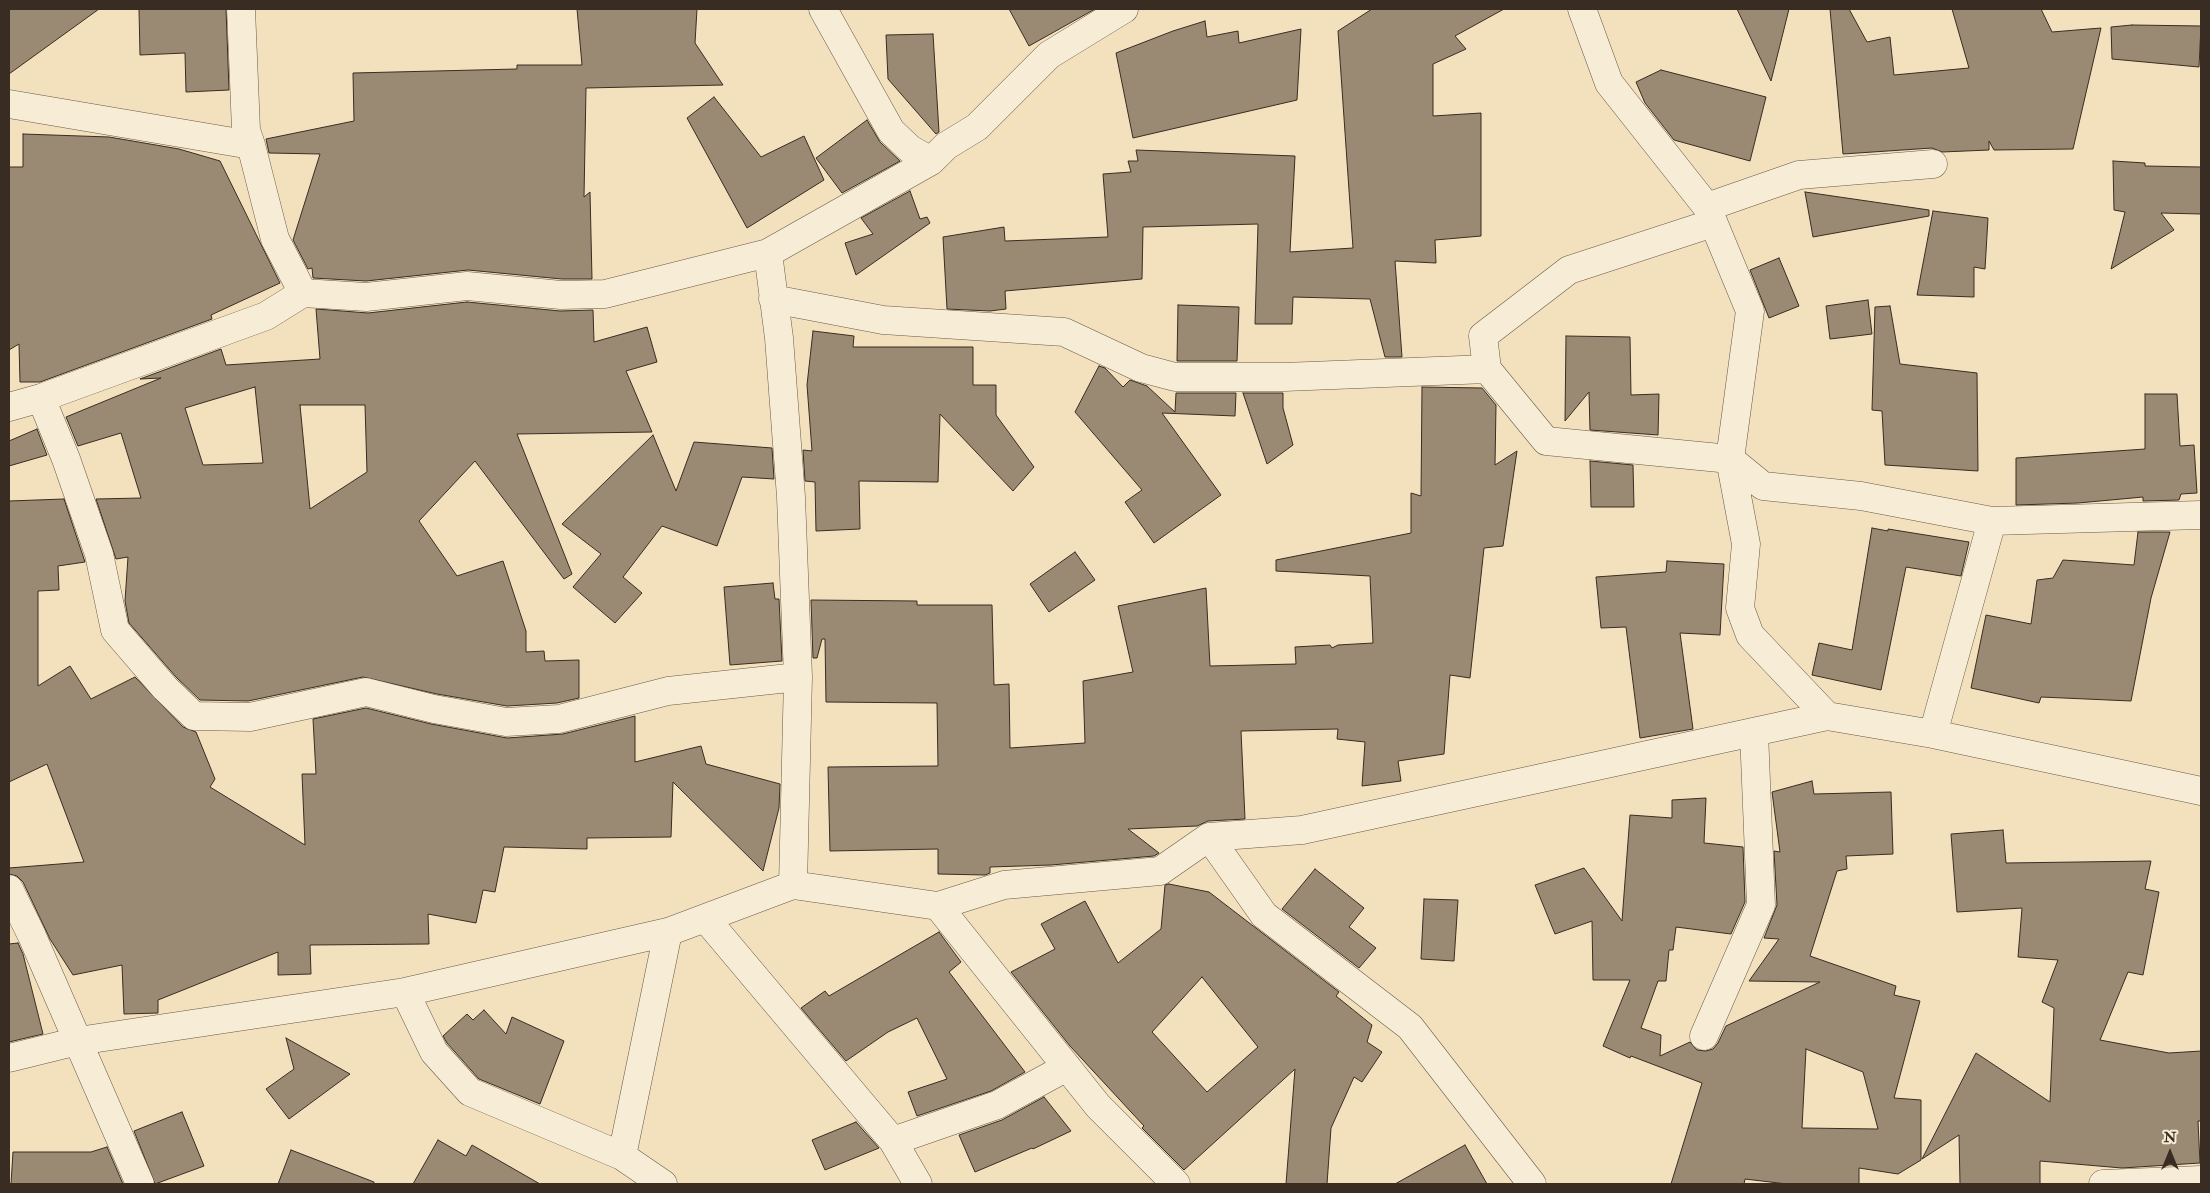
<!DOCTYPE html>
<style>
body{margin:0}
#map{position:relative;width:2210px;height:1193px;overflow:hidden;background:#f3e1be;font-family:"IM FELL Double Pica",serif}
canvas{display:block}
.frame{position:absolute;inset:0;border:10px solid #392c22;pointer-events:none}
.north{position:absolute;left:2145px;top:1128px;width:50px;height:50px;-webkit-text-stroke:4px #f7ecd5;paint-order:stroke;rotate:0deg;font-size:14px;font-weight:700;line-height:20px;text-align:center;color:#392c22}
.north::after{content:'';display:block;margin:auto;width:18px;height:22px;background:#392c22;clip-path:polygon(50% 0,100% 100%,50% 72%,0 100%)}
</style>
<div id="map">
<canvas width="2210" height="1193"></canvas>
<div class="frame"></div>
<div class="north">N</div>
</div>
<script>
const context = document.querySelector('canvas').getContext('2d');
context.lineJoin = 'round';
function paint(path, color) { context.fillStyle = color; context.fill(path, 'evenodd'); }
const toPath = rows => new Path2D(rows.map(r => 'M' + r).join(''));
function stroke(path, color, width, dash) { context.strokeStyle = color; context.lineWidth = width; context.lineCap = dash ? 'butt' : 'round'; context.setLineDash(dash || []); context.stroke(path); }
const building = toPath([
 [9,9,99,9,9,74,9,9],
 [139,9,226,9,229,90,186,92,185,53,140,55,139,9],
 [577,9,697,9,695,43,723,85,586,88,584,197,590,192,592,279,562,279,468,270,366,281,313,278,312,268,308,269,293,240,320,154,269,153,266,139,354,121,353,73,517,69,517,65,582,65,577,9],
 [1009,9,1095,9,1029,46,1009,9],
 [1372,9,1504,9,1455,36,1466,49,1433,64,1433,116,1481,113,1481,236,1435,240,1436,263,1395,261,1402,357,1385,357,1370,299,1293,297,1292,324,1255,324,1258,224,1143,227,1142,279,1005,291,1006,309,990,311,947,309,943,237,1004,227,1005,241,1108,237,1103,174,1131,172,1128,161,1138,161,1136,150,1295,156,1290,252,1353,248,1338,31,1372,9],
 [1737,9,1789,9,1771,81,1737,9],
 [1830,9,1849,9,1867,42,1890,37,1894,75,1969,68,1952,9,2041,9,2052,32,2101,28,2073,149,1994,150,1989,141,1989,150,1942,152,1932,148,1843,154,1830,9],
 [1205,21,1207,37,1238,31,1239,43,1301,29,1297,100,1133,138,1116,53,1173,31,1205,21],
 [2132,25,2201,26,2199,67,2112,59,2111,27,2132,25],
 [933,34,939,132,936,134,888,79,886,35,933,34],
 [1661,70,1766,97,1750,161,1674,140,1645,103,1636,82,1661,70],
 [714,97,761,157,804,136,824,180,747,228,687,118,714,97],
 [867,120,880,142,900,161,842,193,816,158,867,120],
 [23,134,109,137,179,149,220,161,280,283,211,315,212,319,40,382,20,382,19,344,9,350,9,167,23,167,23,134],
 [2113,161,2145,163,2145,166,2201,167,2201,214,2161,213,2174,230,2111,269,2125,212,2114,210,2113,161],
 [910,191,920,219,927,217,930,223,856,275,845,243,873,234,861,218,910,191],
 [1805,192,1929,210,1929,216,1813,237,1805,192],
 [1933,211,1988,218,1985,269,1974,267,1974,297,1917,295,1933,211],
 [1779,258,1799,306,1769,318,1750,270,1779,258],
 [1868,300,1872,334,1830,339,1826,306,1868,300],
 [467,302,560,311,593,310,594,342,647,327,657,362,626,371,652,432,517,434,572,574,564,579,475,461,419,521,457,576,503,561,526,631,526,652,544,651,545,661,579,660,579,698,557,703,507,706,437,694,363,677,248,701,200,700,176,677,129,623,125,601,128,557,116,559,96,499,141,498,121,433,78,446,66,417,161,378,140,379,221,349,226,365,320,359,316,309,368,313,467,302],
 [255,387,263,463,203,465,185,408,255,387],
 [300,405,365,405,367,472,310,509,300,405],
 [1178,305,1239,307,1237,361,1177,361,1178,305],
 [1890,306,1900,364,1977,373,1978,471,1885,465,1882,411,1872,410,1875,307,1890,306],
 [813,331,854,336,853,347,973,347,973,385,996,385,996,415,1034,467,1013,491,940,414,938,482,859,481,860,529,816,531,815,482,805,481,803,450,812,451,807,385,813,331],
 [1566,336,1630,337,1631,395,1659,394,1658,435,1590,430,1589,392,1565,421,1566,336],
 [1099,366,1105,368,1123,387,1130,380,1147,386,1175,412,1176,393,1236,393,1235,416,1162,413,1221,495,1154,543,1125,502,1142,490,1075,412,1099,366],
 [1422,387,1482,388,1496,405,1495,465,1517,451,1503,546,1484,548,1470,678,1450,675,1444,754,1398,761,1401,781,1362,786,1365,742,1337,739,1338,729,1241,731,1245,819,1208,821,1197,826,1128,829,1159,853,1154,856,1051,865,990,867,990,873,985,875,938,874,938,849,830,851,828,767,938,766,937,703,826,702,825,639,822,639,817,658,813,658,811,600,917,601,917,605,992,605,994,685,1009,684,1010,748,1085,743,1083,681,1133,672,1118,606,1206,588,1210,666,1296,664,1295,647,1330,645,1332,648,1338,645,1373,643,1370,576,1276,571,1276,560,1411,533,1411,493,1421,496,1422,387],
 [1243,393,1283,393,1283,408,1293,445,1267,464,1243,393],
 [2145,394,2177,394,2180,446,2194,445,2197,493,2181,494,2179,500,2143,501,2143,497,2078,503,2016,505,2016,458,2145,449,2145,394],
 [37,429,47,455,9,466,9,441,37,429],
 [653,435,676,491,694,442,772,448,774,479,742,477,717,546,662,526,623,577,642,593,615,623,573,587,601,554,562,524,653,435],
 [1590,461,1633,465,1634,507,1591,507,1590,461],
 [64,499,85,562,58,566,59,590,38,591,38,686,70,666,91,699,135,677,183,727,196,732,215,779,210,787,305,845,302,774,316,774,313,719,366,708,431,724,507,738,563,734,635,716,635,762,701,746,706,764,780,784,779,808,763,871,673,782,671,837,587,838,587,849,504,847,495,892,483,890,476,923,428,914,429,944,310,945,311,974,278,975,278,952,158,1000,158,1013,124,1014,122,965,73,975,50,939,23,882,17,876,9,874,9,868,84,862,47,764,9,782,9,501,64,499],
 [1872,528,1888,531,1888,529,1969,542,1961,576,1906,567,1881,690,1812,675,1819,643,1852,650,1872,528],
 [2138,532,2170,532,2151,598,2131,701,2041,697,2039,703,1971,688,1986,615,2031,624,2037,580,2053,578,2063,560,2134,565,2138,532],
 [1075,552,1095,580,1049,612,1030,584,1075,552],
 [1667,561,1724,564,1720,635,1680,633,1693,729,1640,738,1626,627,1601,628,1596,577,1666,572,1667,561],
 [773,583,775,599,779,599,782,661,730,665,724,587,773,583],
 [1812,781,1814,794,1891,792,1893,854,1846,856,1847,869,1837,871,1810,956,1896,986,1894,995,1920,1001,1894,1098,1921,1100,1921,1160,1898,1174,1859,1168,1859,1184,1787,1184,1745,1179,1744,1184,1671,1184,1702,1083,1631,1056,1630,1058,1603,1046,1630,980,1593,980,1592,921,1555,934,1535,885,1584,868,1622,921,1630,815,1672,818,1672,800,1706,798,1704,843,1743,847,1745,902,1731,934,1676,927,1673,950,1669,950,1666,981,1658,981,1641,1028,1661,1035,1660,1056,1690,1042,1697,1050,1706,1051,1713,1049,1718,1043,1726,1026,1820,982,1749,981,1779,939,1764,938,1777,905,1774,851,1780,852,1772,792,1812,781],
 [1806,1049,1863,1072,1878,1129,1802,1128,1806,1049],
 [2003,830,2006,863,2151,861,2145,889,2159,892,2143,975,2128,972,2100,1040,2169,1053,2201,1051,2201,1121,2198,1121,2200,1163,2122,1168,2040,1161,2040,1184,1960,1184,1959,1135,1922,1159,1976,1053,2050,1102,2054,1008,2042,1002,2058,960,2018,957,2022,908,1957,912,1951,834,2003,830],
 [1315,869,1364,908,1349,927,1376,948,1359,968,1282,909,1315,869],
 [1169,884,1209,892,1339,992,1336,996,1372,1025,1367,1042,1382,1052,1362,1082,1354,1077,1331,1128,1327,1184,1286,1184,1295,1069,1184,1170,1142,1128,1144,1126,1070,1046,1011,972,1055,949,1041,924,1085,901,1118,963,1161,929,1165,885,1169,884],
 [1202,977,1258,1047,1207,1092,1152,1032,1202,977],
 [1424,899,1458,900,1454,961,1421,959,1424,899],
 [939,932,961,962,949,972,1025,1072,991,1091,917,1116,908,1092,947,1079,917,1018,888,1032,846,1061,801,1008,825,991,829,996,939,932],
 [18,943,23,954,43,1034,9,1042,9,944,18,943],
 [484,1010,506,1034,512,1017,564,1041,540,1104,479,1079,447,1043,443,1036,467,1014,473,1020,484,1010],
 [286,1038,350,1074,289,1119,266,1089,294,1069,286,1038],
 [1044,1097,1071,1131,1033,1149,1032,1148,975,1172,959,1135,1002,1120,1044,1097],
 [182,1112,204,1166,155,1184,134,1131,182,1112],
 [856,1122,879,1148,825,1170,812,1140,856,1122],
 [438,1140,466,1156,472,1145,540,1184,413,1184,438,1140],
 [1465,1145,1487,1184,1395,1184,1465,1145],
 [107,1147,123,1184,11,1184,13,1152,91,1152,107,1147],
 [291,1150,374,1182,374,1184,278,1184,291,1150]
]);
const minor = toPath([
 [241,9,246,130,251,145,275,239,303,293],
 [823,9,891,131,910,149,931,161],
 [1582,9,1609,83,1707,207,1750,311,1730,459,1746,544,1740,608,1750,635,1827,716],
 [9,104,251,145],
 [1707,207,1799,175,1933,164],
 [768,253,779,338,791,497,798,677,793,885],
 [773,299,883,320,1064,332,1141,368,1175,377,1284,377,1487,369,1546,441,1730,459,1763,486,1861,496,1992,521,2201,515],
 [1487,369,1483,336,1569,270,1713,223],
 [41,398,66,459,99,554,115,630,165,688,194,716,250,717,366,692,434,709,506,722,559,719,668,691,798,677],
 [9,407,41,398,266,316,303,293,366,297,467,286,561,295,605,294,768,253,931,161,946,146,977,127,1049,55,1124,9],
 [1933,734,1992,521],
 [1209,837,1264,915,1410,1027,1532,1184],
 [9,889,32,936,140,1184],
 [938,906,1098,1106,1176,1184],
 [706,919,893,1141,918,1184],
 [405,992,434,1052,470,1092,622,1156,663,1184],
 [1704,1036,1761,905,1754,732],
 [9,1058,78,1041,405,992,668,932,793,885,938,906,1004,885,1160,871,1209,837,1302,830,1827,716,1933,734,2201,791],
 [893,1141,997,1105,1067,1067],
 [622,1156,668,932],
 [2103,1184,2201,1180]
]);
paint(building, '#9a8a73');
stroke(building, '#392c22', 1);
stroke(minor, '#685949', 29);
stroke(minor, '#f7ecd5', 28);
</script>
